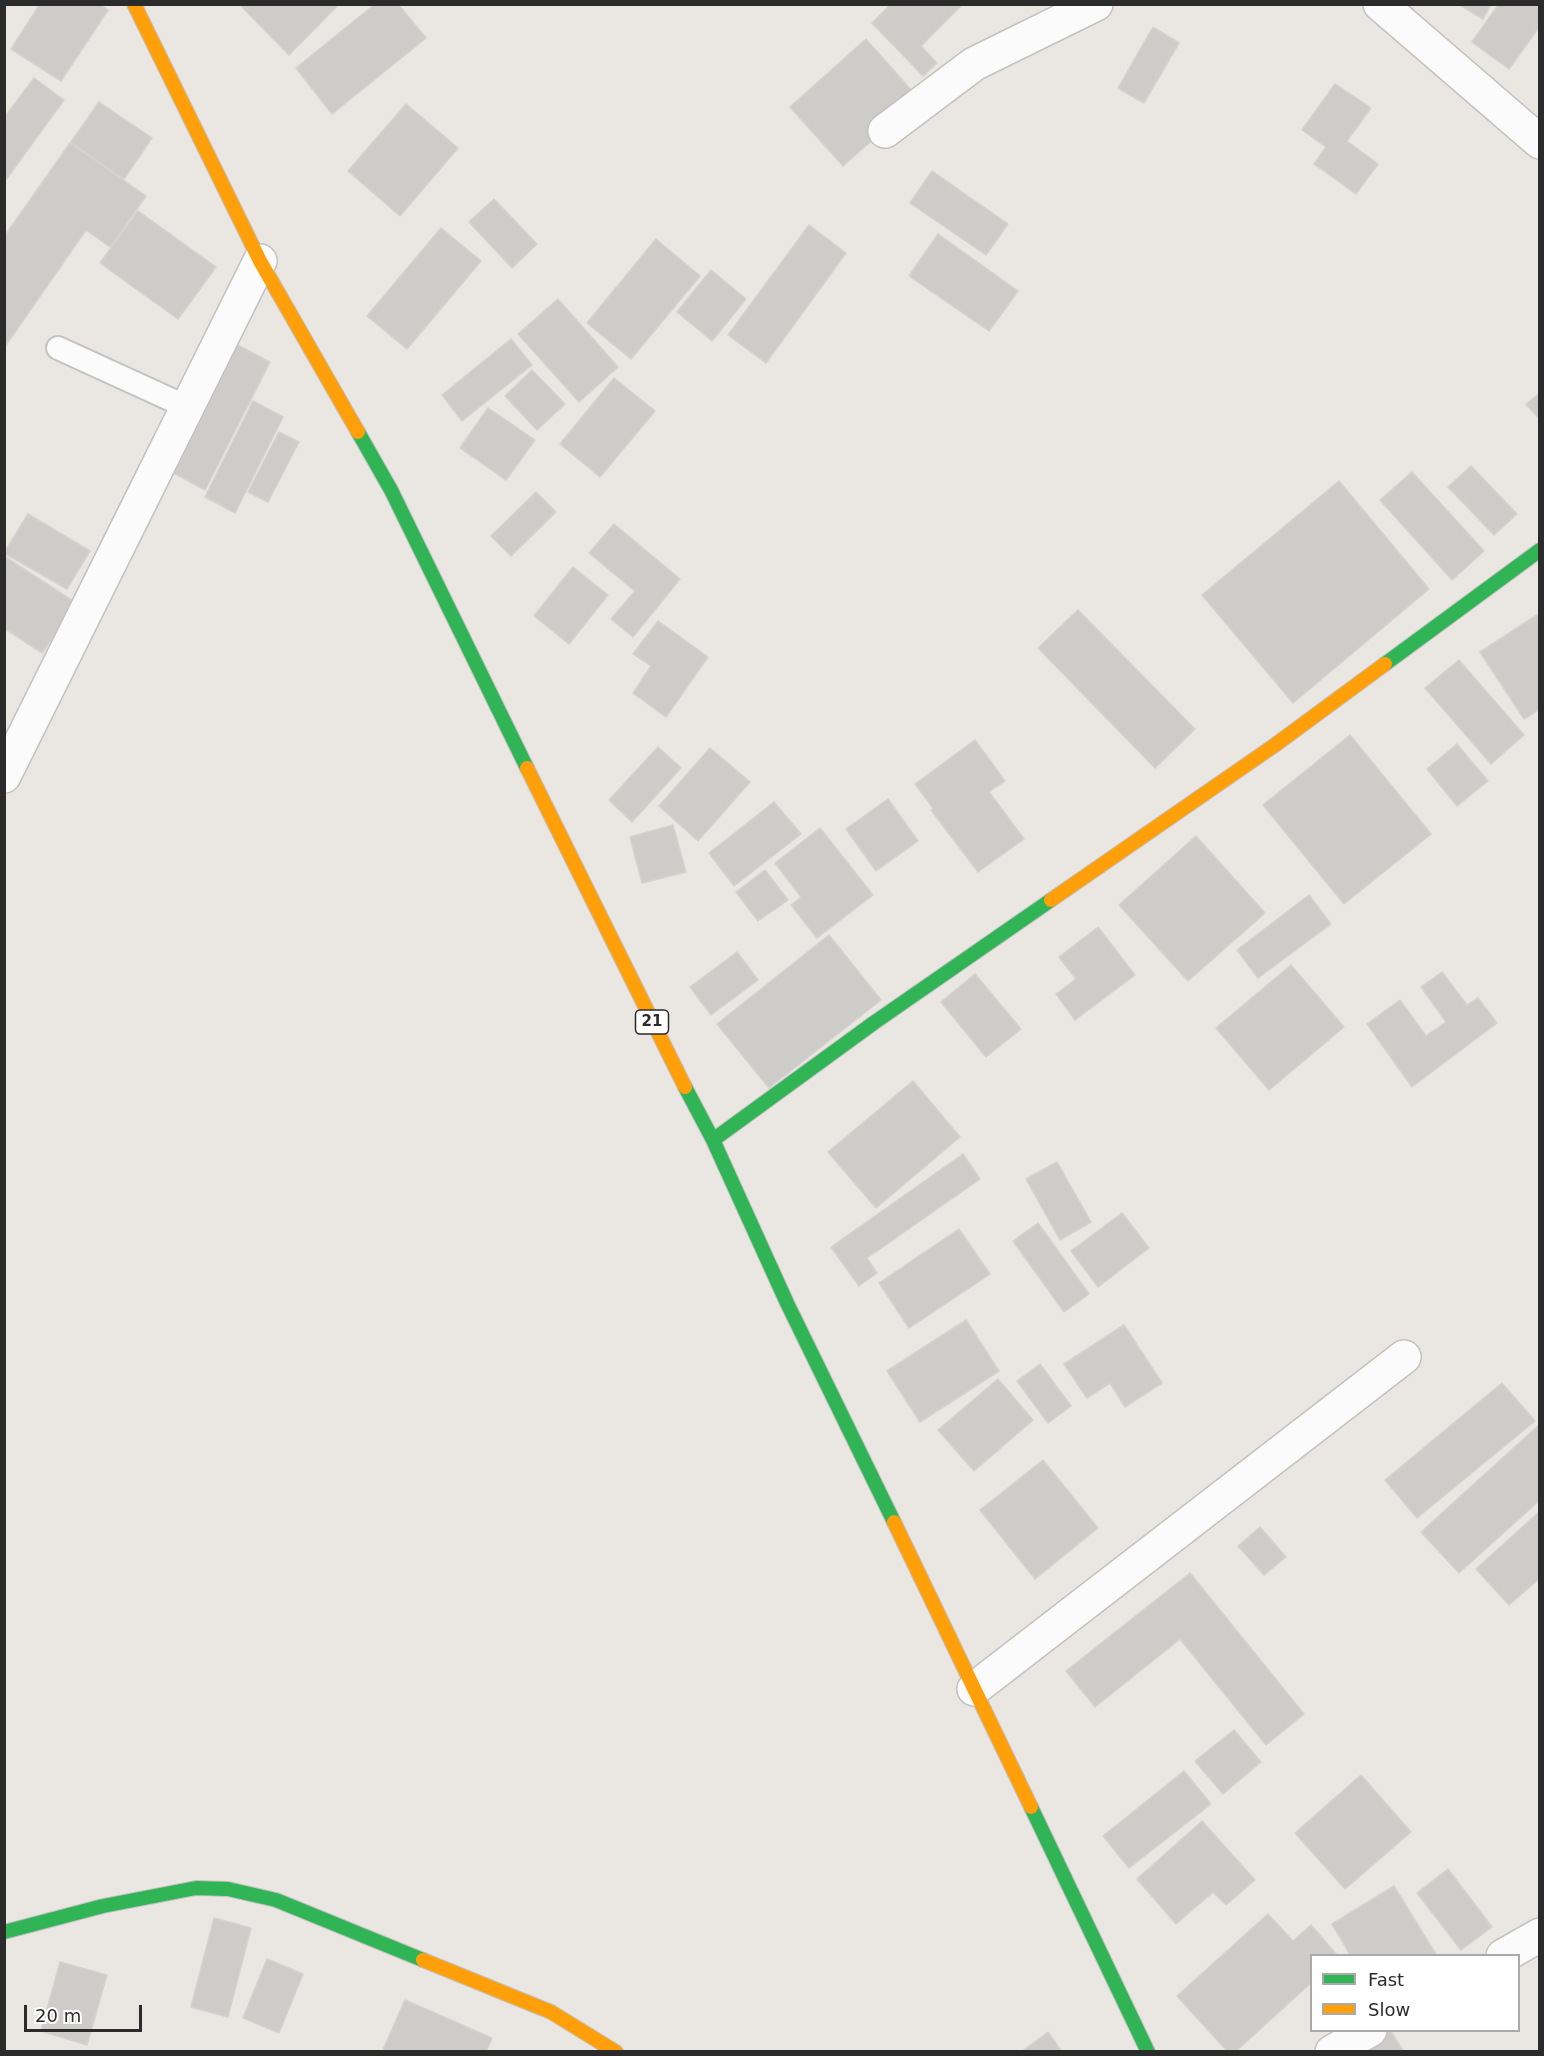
<!DOCTYPE html>
<style>
body{margin:0}
#map{position:relative;width:1544px;height:2056px;overflow:hidden;background:#eae6e2;font-family:"DejaVu Sans",sans-serif}
canvas{display:block}
.frame{position:absolute;inset:0;border:6px solid #2b2b2b;pointer-events:none}
.legend{position:absolute;left:1310px;top:1954px;width:210px;height:78px;box-sizing:border-box;background:#fff;border:2px solid #aaa;margin:0;padding:8px 10px;list-style:none;font-size:18px;color:#2b2b2b}
.legend li{display:flex;align-items:center;gap:12px;height:30px}
.legend b{width:30px;border:2px solid #aaa}
.scale{position:absolute;left:24px;top:2005px;width:118px;height:27px;box-sizing:border-box;border:3px solid #2b2b2b;border-top:0;padding-left:8px;font-size:18px;line-height:21px;white-space:nowrap;color:#2b2b2b;-webkit-text-stroke:4px #fff;paint-order:stroke}
</style>
<div id="map">
<canvas width="1544" height="2056"></canvas>
<div class="frame"></div>
<ul class="legend">
<li><b style="height:8px;background:#30b455"></b>Fast</li>
<li><b style="height:8px;background:#ff9f0a"></b>Slow</li>
</ul>
<div class="scale">20 m</div>
</div>
<script>
const context = document.querySelector('canvas').getContext('2d');
context.lineJoin = 'round';
function paint(path, color) { context.fillStyle = color; context.fill(path, 'evenodd'); }
const toPath = rows => new Path2D(rows.map(r => 'M' + r).join(''));
function stroke(path, color, width, dash) { context.strokeStyle = color; context.lineWidth = width; context.lineCap = dash ? 'butt' : 'round'; context.setLineDash(dash || []); context.stroke(path); }
function label(font, color, halo, rows, align = 'center') {
  context.font = font + ' "DejaVu Sans",sans-serif'; context.lineWidth = 4.5; context.setLineDash([]); context.textBaseline = 'middle'; context.strokeStyle = halo; context.fillStyle = color; for (const [text, x, y, turn = 0] of rows) {
    context.save(); context.translate(x, y); context.rotate((+turn || 0) * Math.PI / 180); context.textAlign = isNaN(turn) ? turn : align; if (halo) context.strokeText(text, 0, 0); context.fillText(text, 0, 0); context.restore();
  }
}
const building = toPath([
 [40,4,99,4,108,10,61,81,11,49,40,4],
 [245,4,339,4,289,55,242,7,245,4],
 [375,4,398,4,426,38,332,114,296,68,375,4],
 [891,4,963,4,921,46,937,63,923,76,872,23,891,4],
 [1458,4,1491,4,1483,19,1458,4],
 [1499,4,1540,4,1540,26,1509,69,1472,42,1499,4],
 [1153,27,1179,43,1144,103,1118,88,1153,27],
 [866,39,919,99,843,166,790,107,866,39],
 [34,78,64,100,5,181,4,118,34,78],
 [1335,84,1371,108,1347,141,1378,164,1356,194,1314,164,1326,147,1302,130,1335,84],
 [99,102,152,138,124,179,71,142,99,102],
 [406,104,458,148,400,216,348,171,406,104],
 [70,143,146,196,110,247,86,230,4,348,4,237,70,143],
 [932,171,1008,224,986,255,910,203,932,171],
 [494,199,537,244,512,268,469,222,494,199],
 [138,211,216,267,178,319,100,263,138,211],
 [809,225,846,253,766,363,728,335,809,225],
 [441,228,481,261,407,349,367,316,441,228],
 [938,234,1018,291,989,331,909,276,938,234],
 [656,239,700,276,631,359,587,323,656,239],
 [711,270,746,299,712,341,677,312,711,270],
 [558,299,618,367,579,402,518,334,558,299],
 [226,339,270,362,205,490,161,466,226,339],
 [511,339,532,365,462,421,442,395,511,339],
 [532,370,565,404,537,430,505,396,532,370],
 [614,378,655,411,600,477,560,444,614,378],
 [1540,393,1540,420,1526,404,1540,393],
 [253,401,283,417,235,513,205,497,253,401],
 [488,408,535,440,506,480,460,448,488,408],
 [279,432,299,442,268,502,248,492,279,432],
 [1471,466,1517,514,1494,535,1448,487,1471,466],
 [1412,472,1484,551,1452,580,1380,500,1412,472],
 [1339,481,1429,589,1293,703,1202,595,1339,481],
 [536,492,556,512,511,556,491,536,536,492],
 [28,514,90,551,67,589,4,553,28,514],
 [614,524,680,579,633,637,611,619,635,591,589,553,614,524],
 [4,556,76,603,42,653,4,628,4,556],
 [573,567,608,595,569,644,534,616,573,567],
 [1078,610,1195,729,1155,768,1038,648,1078,610],
 [1540,613,1540,709,1524,719,1480,652,1540,613],
 [658,621,708,657,666,717,633,693,651,666,633,654,658,621],
 [1459,660,1524,735,1491,764,1425,688,1459,660],
 [1350,735,1431,834,1344,904,1263,805,1350,735],
 [975,740,1005,781,989,792,1024,839,978,872,931,810,933,808,915,784,975,740],
 [1457,744,1488,781,1457,806,1427,769,1457,744],
 [658,747,681,768,632,822,609,800,658,747],
 [710,748,750,782,698,841,659,806,710,748],
 [888,799,918,841,876,871,846,829,888,799],
 [774,802,801,834,734,886,709,853,774,802],
 [673,825,686,872,642,883,630,837,673,825],
 [820,828,873,895,817,938,791,905,801,897,775,863,820,828],
 [1196,836,1265,913,1188,981,1119,905,1196,836],
 [765,870,788,900,758,921,736,892,765,870],
 [1309,895,1331,924,1258,978,1237,950,1309,895],
 [1098,927,1135,975,1075,1020,1056,994,1076,979,1059,957,1098,927],
 [829,935,881,1000,769,1088,717,1024,829,935],
 [737,952,758,980,711,1015,690,987,737,952],
 [1291,965,1344,1027,1269,1090,1216,1028,1291,965],
 [1442,972,1467,1005,1478,998,1497,1023,1412,1087,1367,1024,1400,1000,1426,1036,1446,1022,1421,987,1442,972],
 [975,974,1021,1029,986,1057,941,1002,975,974],
 [913,1081,960,1137,876,1208,828,1152,913,1081],
 [963,1154,980,1179,867,1258,877,1273,859,1286,831,1247,963,1154],
 [1057,1162,1091,1222,1060,1240,1026,1179,1057,1162],
 [1122,1213,1149,1248,1098,1287,1071,1251,1122,1213],
 [1038,1223,1089,1294,1064,1312,1013,1241,1038,1223],
 [959,1229,990,1274,909,1328,879,1283,959,1229],
 [966,1320,999,1371,920,1422,887,1371,966,1320],
 [1124,1325,1162,1383,1125,1407,1110,1383,1087,1398,1064,1364,1124,1325],
 [1040,1364,1071,1406,1048,1423,1017,1381,1040,1364],
 [998,1379,1033,1420,974,1471,938,1430,998,1379],
 [1502,1383,1535,1421,1417,1518,1385,1480,1502,1383],
 [1540,1424,1540,1500,1459,1573,1421,1532,1540,1424],
 [1043,1460,1098,1528,1035,1579,980,1510,1043,1460],
 [1540,1511,1540,1578,1509,1605,1476,1569,1540,1511],
 [1260,1527,1286,1557,1264,1575,1238,1546,1260,1527],
 [1190,1573,1304,1714,1266,1745,1180,1639,1095,1707,1066,1671,1190,1573],
 [1234,1730,1261,1762,1223,1794,1195,1761,1234,1730],
 [1184,1771,1211,1804,1129,1868,1103,1836,1184,1771],
 [1361,1775,1411,1832,1345,1889,1295,1833,1361,1775],
 [1202,1821,1255,1880,1226,1905,1213,1892,1176,1924,1137,1879,1202,1821],
 [1448,1869,1492,1927,1461,1950,1417,1893,1448,1869],
 [1394,1886,1437,1956,1351,1956,1332,1924,1394,1886],
 [1268,1914,1293,1941,1311,1925,1338,1956,1312,1956,1312,1982,1235,2052,1228,2052,1177,1996,1268,1914],
 [214,1918,251,1928,228,2017,191,2007,214,1918],
 [267,1959,303,1974,279,2033,243,2018,267,1959],
 [60,1962,107,1975,87,2045,41,2031,60,1962],
 [405,2000,492,2038,486,2052,382,2052,405,2000],
 [1382,2030,1390,2030,1404,2052,1349,2052,1382,2030],
 [1048,2032,1062,2052,1021,2052,1048,2032]
]);
const lane = toPath([
 [58,348,187,407]
]);
const street = toPath([
 [1380,4,1540,142],
 [885,131,974,64,1096,4],
 [4,776,260,261],
 [974,1689,1404,1357],
 [1503,1956,1540,1935],
 [1332,2052,1370,2030]
]);
const fast = toPath([
 [358,432,391,490,527,768],
 [1385,664,1540,550],
 [685,1087,713,1140,787,1303,894,1522],
 [713,1140,875,1022,1051,900],
 [1031,1807,1148,2052],
 [4,1932,103,1906,196,1888,228,1889,276,1900,423,1960]
]);
const slow = toPath([
 [134,4,260,261,358,432],
 [527,768,685,1087],
 [1051,900,1275,745,1385,664],
 [894,1522,1031,1807],
 [423,1960,551,2012,616,2052]
]);
const shields = [
 [652,1022,33]
];
const shieldNames = [
 ["21",652,1022]
];
paint(building, '#ceccc9');
stroke(building, '#d4d1ce', 1.5);
stroke(lane, '#c3c2c2', 26);
stroke(street, '#c3c2c2', 36);
stroke(fast, '#c3c2c2', 16);
stroke(slow, '#c3c2c2', 16);
stroke(lane, '#fcfbfb', 22);
stroke(street, '#fcfbfb', 33);
stroke(fast, '#30b455', 14);
stroke(slow, '#ff9f0a', 14);
for (const [x, y, w] of shields) { const box = new Path2D(); box.roundRect(x - w / 2, y - 12, w, 24, 4.5); context.fillStyle = '#fff'; context.fill(box); stroke(box, '#2b2b2b', 1.5); }
label('bold 15px', '#2b2b2b', null, shieldNames);
</script>
